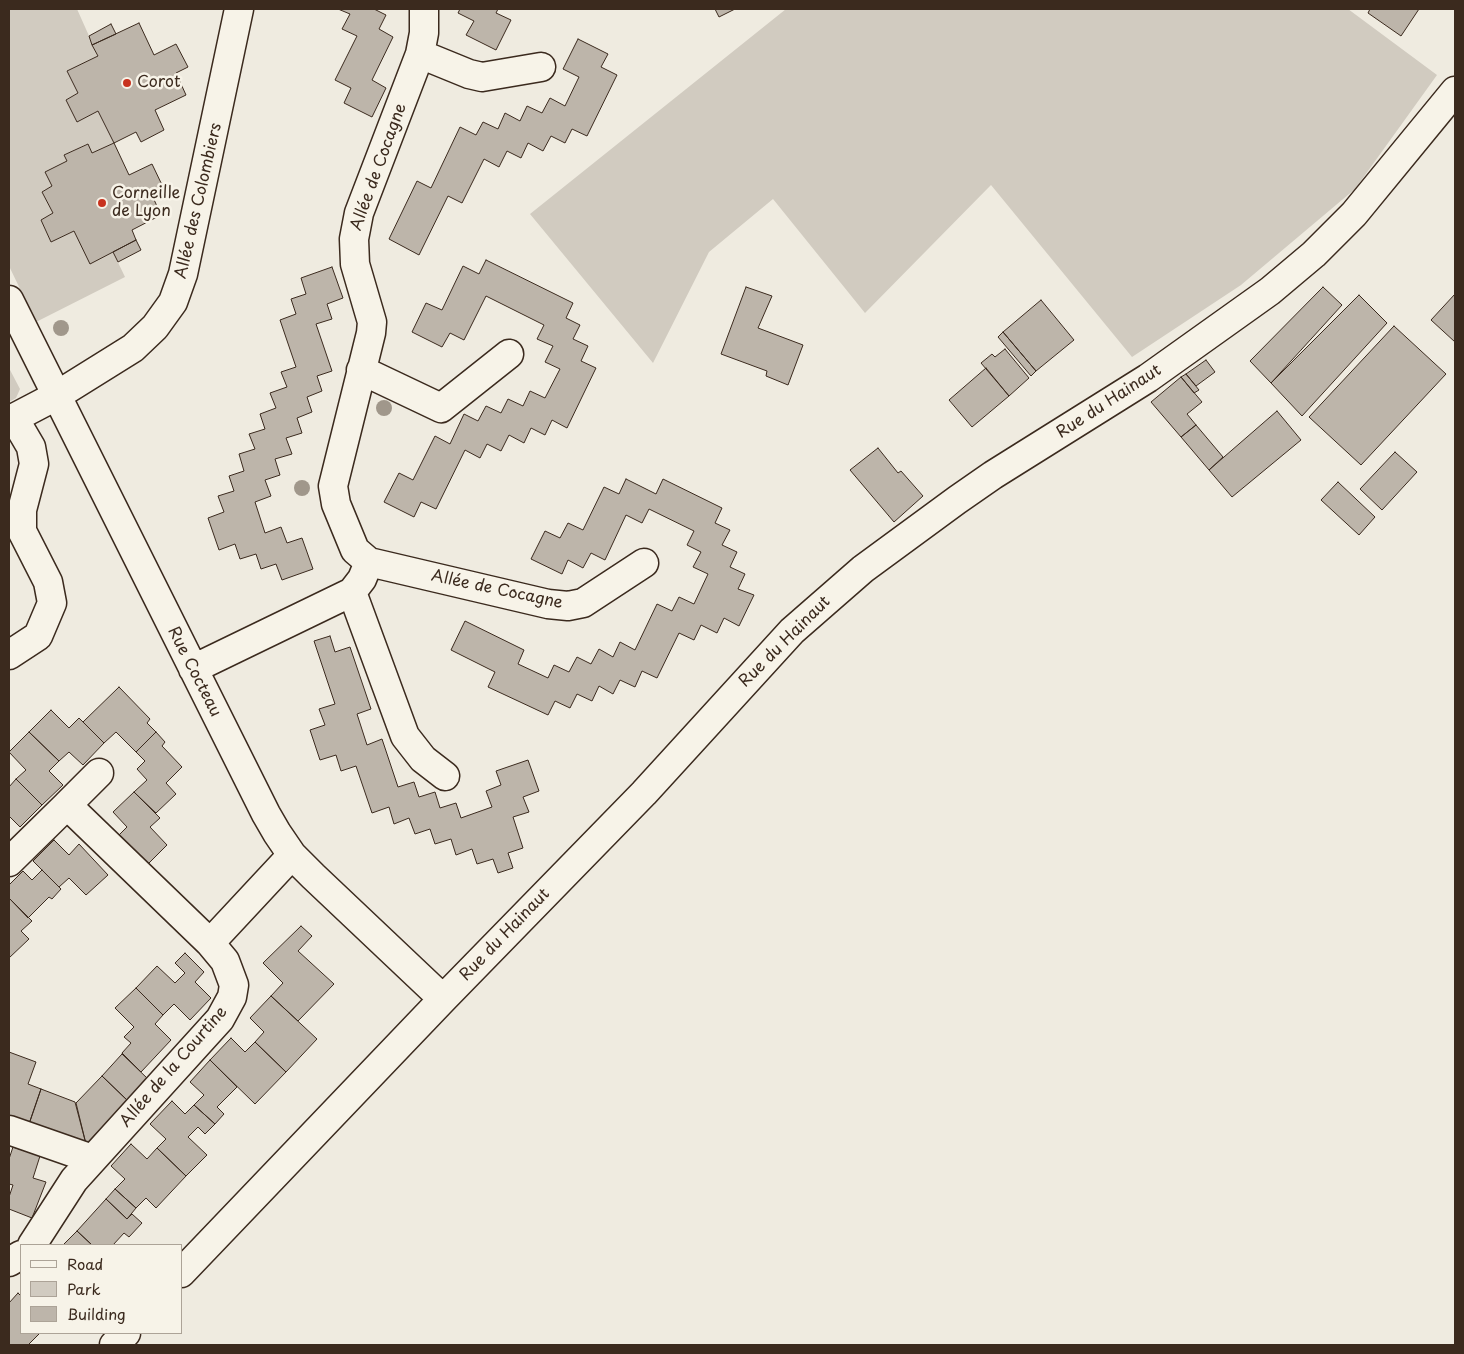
<!DOCTYPE html>
<meta charset="utf-8">
<style>
body{margin:0}
#map{position:relative;width:1464px;height:1354px;overflow:hidden;background:#efebe0;font-family:"Playpen Sans",sans-serif}
canvas{display:block}
.frame{position:absolute;inset:0;border:10px solid #3b2a1e;pointer-events:none}
.legend{position:absolute;left:20px;top:1244px;width:162px;height:90px;box-sizing:border-box;background:#f7f3e8;border:1px solid #aca397;margin:0;padding:6px 9px;list-style:none;font-size:15px;color:#3b2a1e}
.legend li{display:flex;align-items:center;gap:10px;height:25px}
.legend b{width:25px;border:1px solid #aca397}
</style>
<div id="map">
<canvas width="1464" height="1354"></canvas>
<div class="frame"></div>
<ul class="legend">
<li><b style="height:6px;background:#f7f3e8"></b>Road</li>
<li><b style="height:14px;background:#d1cbc0"></b>Park</li>
<li><b style="height:14px;background:#bdb5aa"></b>Building</li>
</ul>
</div>
<script>
const context = document.querySelector('canvas').getContext('2d');
context.lineJoin = 'round';
function paint(path, color) { context.fillStyle = color; context.fill(path, 'evenodd'); }
const toPath = rows => new Path2D(rows.map(r => 'M' + r).join(''));
function stroke(path, color, width, dash) { context.strokeStyle = color; context.lineWidth = width; context.lineCap = dash ? 'butt' : 'round'; context.setLineDash(dash || []); context.stroke(path); }
function label(font, color, halo, rows, align = 'center') {
  context.font = font + ' "Playpen Sans",sans-serif'; context.lineWidth = 5; context.setLineDash([]); context.textBaseline = 'middle'; context.strokeStyle = halo; context.fillStyle = color; for (const [text, x, y, turn = 0] of rows) {
    context.save(); context.translate(x, y); context.rotate((+turn || 0) * Math.PI / 180); context.textAlign = isNaN(turn) ? turn : align; if (halo) context.strokeText(text, 0, 0); context.fillText(text, 0, 0); context.restore();
  }
}
const green = toPath([
 [9,9,77,9,98,56,67,71,78,93,66,100,77,122,98,111,114,143,92,153,87,144,64,155,67,161,46,172,52,186,42,192,53,213,41,220,51,242,74,231,113,252,125,277,36,322,9,266],
 [786,9,1348,9,1437,75,1355,189,1241,285,1132,357,991,185,865,313,773,199,709,252,653,363,530,214],
 [9,368,20,389,16,398,9,402]
]);
const building = toPath([
 [338,9,374,9,386,15,379,29,393,37,372,80,386,88,372,117,344,103,351,88,335,80,357,36,342,29,350,14,338,9],
 [460,9,498,9,496,13,511,20,496,50,466,35,474,21,458,13,460,9],
 [715,9,735,9,719,17,715,9],
 [1370,9,1419,9,1401,36,1368,13,1370,9],
 [139,23,154,55,176,44,188,67,176,73,186,95,155,110,164,130,141,142,136,132,114,143,98,111,77,122,66,100,78,93,67,71,98,56,92,45,139,23],
 [111,24,116,34,92,45,89,36,111,24],
 [578,39,608,54,601,67,617,75,587,136,572,129,565,143,551,136,543,151,528,143,521,158,507,151,499,167,484,159,462,203,448,196,419,255,389,239,417,181,431,188,460,127,476,135,483,122,498,129,505,113,520,121,527,106,542,113,550,98,565,106,579,77,563,69,578,39],
 [114,143,129,175,152,164,163,187,151,193,161,215,132,230,136,240,90,264,74,231,51,242,41,220,53,213,42,192,52,186,45,172,67,161,64,155,88,144,92,153,114,143],
 [136,240,141,250,118,262,113,252,136,240],
 [486,260,573,303,566,318,580,325,573,339,588,346,581,361,596,368,567,428,552,420,545,435,531,428,524,443,509,435,501,451,487,444,480,458,465,450,436,509,421,502,414,517,384,502,399,473,413,480,435,436,450,444,464,414,478,421,486,406,501,413,508,399,523,406,530,391,545,398,560,369,545,362,553,346,537,339,544,325,486,296,464,340,450,333,442,347,412,332,426,303,442,310,463,266,479,274,486,260],
 [332,267,343,298,327,304,332,319,316,324,332,371,317,376,322,391,307,397,312,412,297,418,302,433,286,438,292,454,275,459,280,475,265,480,271,496,255,502,265,533,281,527,287,543,302,538,313,569,282,580,276,564,261,569,256,554,240,559,235,544,219,550,208,518,224,512,218,496,234,491,229,476,244,471,239,454,255,449,249,434,265,429,260,414,276,408,270,393,287,387,281,372,296,367,280,320,296,314,291,299,306,294,301,278,332,267],
 [746,287,772,296,758,328,803,345,788,385,766,376,767,371,721,354,746,287],
 [1323,287,1342,305,1271,383,1250,361,1323,287],
 [1455,294,1455,342,1431,320,1455,294],
 [1359,295,1387,323,1302,416,1271,383,1359,295],
 [1041,300,1074,340,1036,371,1003,332,1041,300],
 [1394,326,1446,374,1361,465,1309,417,1394,326],
 [1003,332,1036,371,1031,376,998,337,1003,332],
 [1005,349,1029,378,1009,396,981,363,992,354,995,357,1005,349],
 [1206,360,1215,372,1196,386,1186,374,1206,360],
 [986,368,1009,396,972,427,949,400,986,368],
 [1186,374,1199,390,1194,393,1181,377,1186,374],
 [1181,377,1202,402,1187,414,1196,425,1181,437,1151,402,1181,377],
 [1277,411,1301,440,1232,497,1209,470,1277,411],
 [1196,425,1223,457,1209,470,1181,437,1196,425],
 [878,448,898,473,901,471,923,496,894,522,850,470,878,448],
 [1395,452,1417,472,1382,510,1360,489,1395,452],
 [626,479,656,494,663,479,722,508,715,523,730,530,722,545,737,552,730,567,745,574,738,589,754,595,739,626,724,618,717,633,701,625,694,640,679,633,657,678,642,671,635,687,620,680,613,694,599,686,592,701,577,694,570,708,555,701,548,715,488,687,495,672,451,650,465,621,524,650,518,664,548,678,554,665,569,672,577,657,591,664,599,649,613,657,620,642,635,650,657,604,672,611,679,597,694,604,708,574,693,567,701,552,687,545,694,531,649,509,642,523,626,515,605,560,591,553,583,568,568,560,562,574,531,559,545,531,560,538,568,523,583,530,604,487,619,494,626,479],
 [1338,482,1375,517,1359,535,1321,500,1338,482],
 [330,636,335,652,350,647,371,709,357,714,367,745,382,739,398,787,414,782,419,797,435,792,440,808,456,803,461,818,492,807,486,791,501,785,496,771,528,760,539,791,523,797,529,812,513,817,523,848,508,853,513,868,498,873,493,859,477,864,472,849,456,855,451,839,435,844,430,829,415,834,409,818,394,824,389,807,372,813,356,766,341,771,336,755,320,760,310,730,325,725,319,709,335,704,314,641,330,636],
 [119,687,150,719,147,723,156,732,136,752,116,732,104,743,83,722,119,687],
 [51,710,69,728,79,718,104,743,83,765,69,752,59,761,29,732,51,710],
 [29,732,59,761,49,771,63,785,42,805,16,779,26,770,9,752,29,732],
 [156,732,165,742,162,746,182,767,166,783,176,794,156,813,134,792,147,780,137,769,145,761,136,752,156,732],
 [16,779,42,805,20,827,9,816,9,787,16,779],
 [134,792,160,818,150,827,167,845,146,866,117,837,127,827,113,812,134,792],
 [54,840,69,855,79,844,108,875,86,895,69,878,59,887,33,861,54,840],
 [42,870,61,889,52,899,49,897,28,918,9,898,9,885,23,871,32,880,42,870],
 [9,898,32,921,21,931,29,939,9,958,9,898],
 [301,926,312,936,298,951,334,984,298,1021,271,996,283,983,263,963,301,926],
 [185,953,204,972,195,982,211,998,190,1020,174,1004,163,1015,136,988,157,966,175,983,185,973,175,963,185,953],
 [136,988,163,1015,155,1024,171,1040,141,1072,122,1053,131,1043,124,1037,134,1027,115,1008,136,988],
 [271,996,317,1039,286,1072,255,1042,264,1032,250,1018,271,996],
 [231,1038,245,1052,255,1042,286,1072,255,1104,210,1060,231,1038],
 [9,1052,36,1062,28,1084,41,1089,29,1124,9,1117,9,1052],
 [122,1054,148,1079,128,1101,102,1076,122,1054],
 [210,1060,237,1087,217,1107,224,1114,215,1124,194,1105,204,1095,190,1082,210,1060],
 [102,1076,128,1101,86,1144,76,1103,102,1076],
 [41,1089,75,1102,86,1144,29,1124,41,1089],
 [172,1101,185,1114,194,1105,215,1124,205,1134,198,1127,188,1137,207,1155,186,1176,157,1148,166,1139,150,1124,172,1101],
 [131,1144,147,1159,157,1148,186,1176,156,1208,146,1198,136,1208,115,1189,125,1179,111,1166,131,1144],
 [13,1147,40,1156,33,1178,46,1182,32,1218,9,1209,9,1197,13,1185,9,1184,9,1159,13,1147],
 [115,1189,136,1208,127,1219,106,1199,115,1189],
 [106,1199,127,1219,132,1214,142,1223,129,1237,124,1233,113,1245,92,1245,77,1231,106,1199],
 [77,1231,92,1245,63,1245,77,1231],
 [18,1293,21,1296,21,1333,40,1333,28,1345,9,1345,9,1303,18,1293]
]);
const minor = toPath([
 [420,54,469,74,482,77,541,67],
 [9,300,266,814,277,833,292,855,313,876,443,999],
 [361,370,441,408,509,354],
 [369,562,548,604,568,606,583,603,644,563],
 [352,592,405,736,423,759,445,776],
 [9,655,38,636,52,603,48,582,22,531,22,510,34,464,31,447,14,418,56,396,133,348,155,327,173,302,183,274,239,9],
 [193,669,352,592,362,579,369,562,355,550,336,504,333,486,371,333,372,322,355,264,354,239,359,213,420,54,424,33,424,9],
 [67,805,99,773],
 [9,862,67,805,210,943],
 [9,1130,92,1159],
 [32,1245,74,1180,220,1019,232,997,234,985,225,961,210,943,292,855],
 [9,1262,21,1255],
 [181,1273,443,999,644,793,792,631,863,569,957,500,993,475,1148,378,1270,291,1314,254,1354,214,1455,91],
 [114,1345,126,1333]
]);
const trees = [
 [61,328],
 [384,408],
 [302,488]
];
const markers = [
 [127,83,5,"#c8321e"],
 [102,203,5,"#c8321e"]
];
const poiNames = [
 ["Corot",137,83],
 ["Corneille",112,194],
 ["de Lyon",112,212]
];
const streetNames = [
 ["Allée de Cocagne",379,167,-70],
 ["Allée des Colombiers",199,201,-77],
 ["Rue du Hainaut",1109,402,-33],
 ["Allée de Cocagne",497,590,12],
 ["Rue du Hainaut",785,642,-45],
 ["Rue Cocteau",194,672,63],
 ["Rue du Hainaut",505,935,-46],
 ["Allée de la Courtine",174,1067,-49]
];
paint(green, '#d1cbc0');
paint(building, '#bdb5aa');
stroke(building, '#3b2a1e', 1);
stroke(minor, '#3b2a1e', 31);
stroke(minor, '#f7f3e8', 28);
context.fillStyle = '#a0978b';
for (const [x, y] of trees) { context.beginPath(); context.arc(x, y, 8, 0, 2 * Math.PI); context.fill(); }
for (const [x, y, r, color] of markers) { const dot = new Path2D(); dot.arc(x, y, r, 0, 2 * Math.PI); context.fillStyle = color; context.fill(dot); stroke(dot, '#f7f3e8', 2); }
label('16px', '#3b2a1e', '#f7f3e8', poiNames, 'left');
label('16px', '#3b2a1e', '#f7f3e8', streetNames);
</script>
